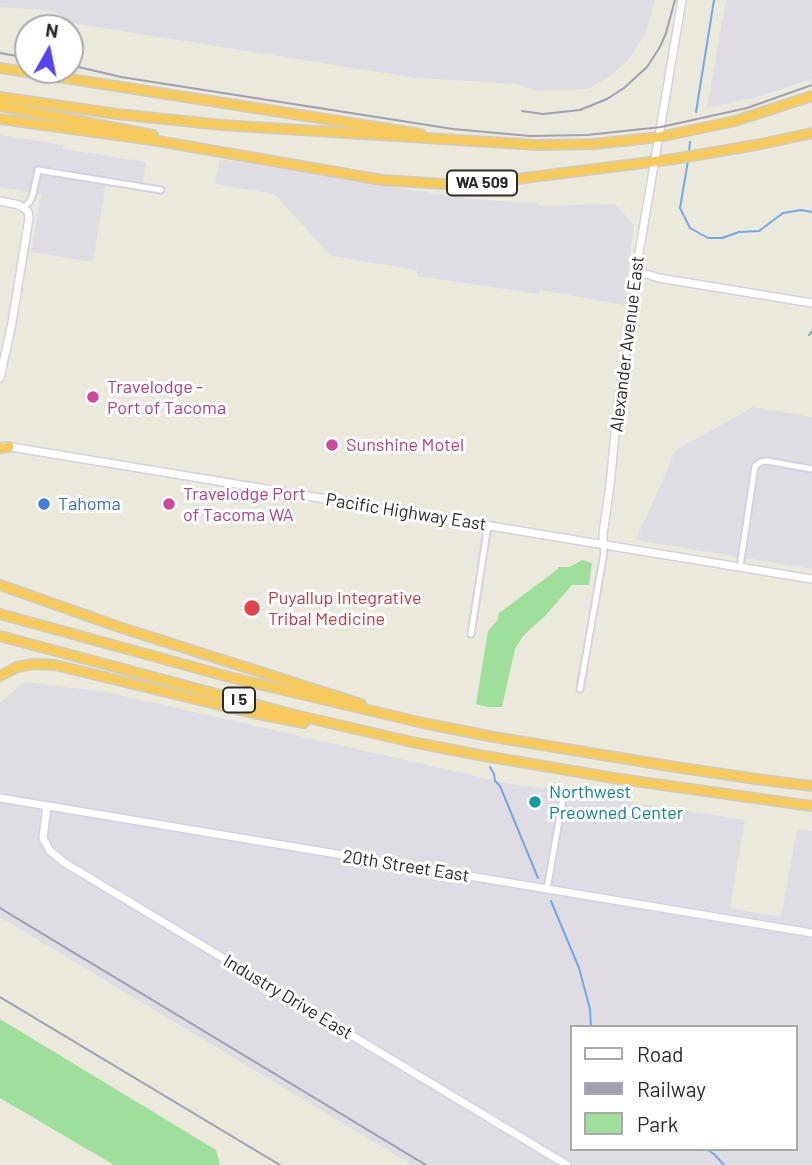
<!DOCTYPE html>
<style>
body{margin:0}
#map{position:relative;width:812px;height:1165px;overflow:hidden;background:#ebe9dc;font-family:Barlow,sans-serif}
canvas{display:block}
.legend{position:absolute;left:570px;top:1025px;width:228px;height:126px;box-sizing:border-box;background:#fff;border:2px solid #a9a9a9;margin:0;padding:9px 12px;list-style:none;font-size:21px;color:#292929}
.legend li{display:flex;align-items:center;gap:14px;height:35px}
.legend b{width:35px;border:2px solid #a9a9a9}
.north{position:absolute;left:14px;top:14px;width:70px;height:70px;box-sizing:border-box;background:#fff;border:2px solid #a9a9a9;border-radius:50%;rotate:9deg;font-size:19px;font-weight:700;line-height:28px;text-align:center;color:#292929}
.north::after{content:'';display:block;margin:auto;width:24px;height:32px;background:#5543f0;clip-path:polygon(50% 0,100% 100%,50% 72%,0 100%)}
</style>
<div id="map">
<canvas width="812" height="1165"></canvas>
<ul class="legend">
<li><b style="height:9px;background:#fff"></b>Road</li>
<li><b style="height:9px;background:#a29fb3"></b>Railway</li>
<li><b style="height:19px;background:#9edf9b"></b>Park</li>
</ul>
<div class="north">N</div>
</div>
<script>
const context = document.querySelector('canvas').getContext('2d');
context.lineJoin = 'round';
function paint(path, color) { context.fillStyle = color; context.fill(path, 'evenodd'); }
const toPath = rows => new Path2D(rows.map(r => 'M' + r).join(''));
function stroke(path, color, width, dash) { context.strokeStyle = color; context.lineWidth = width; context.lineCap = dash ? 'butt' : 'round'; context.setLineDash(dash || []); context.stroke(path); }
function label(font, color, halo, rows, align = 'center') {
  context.font = font + ' Barlow,sans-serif'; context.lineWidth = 6; context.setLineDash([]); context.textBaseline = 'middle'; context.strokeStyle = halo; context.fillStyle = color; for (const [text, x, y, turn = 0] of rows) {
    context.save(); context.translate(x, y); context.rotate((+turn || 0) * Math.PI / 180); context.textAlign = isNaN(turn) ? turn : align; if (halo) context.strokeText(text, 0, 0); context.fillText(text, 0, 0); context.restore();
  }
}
const industrial = toPath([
 [0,0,655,0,645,35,627,61,612,75,588,89,536,91,517,84,416,78,66,22,54,11,0,7],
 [726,0,812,0,812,79,757,97,707,108],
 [0,135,63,145,63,149,146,162,143,182,107,176,93,262,31,252,41,194,0,187],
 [220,159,469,199,537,203,538,206,615,204,634,225,624,305,540,290,539,294,417,276,417,270,331,256,274,194,215,184],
 [753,407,812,417,812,569,636,540,676,450],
 [24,682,106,692,506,783,745,820,730,908,781,917,797,829,812,831,812,1165,412,1165,0,917,0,703],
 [572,1027,796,1027,796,1149,572,1149]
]);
const green = toPath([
 [582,560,592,563,589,585,572,585,545,616,523,636,515,649,502,707,488,707,476,704,488,631,497,621,499,613,558,569,558,567,569,567],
 [0,1019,216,1150,220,1165,114,1165,0,1098]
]);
const stream = toPath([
 [696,112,714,0],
 [689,152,690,142],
 [688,161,680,208,690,228,708,238,722,238,739,232,759,231,783,213,801,210,812,212],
 [809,335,812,331],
 [490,767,494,774,495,781,500,786,538,878],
 [551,901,579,968,590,1009,591,1027],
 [706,1149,714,1154,724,1165]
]);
const street = toPath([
 [24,208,30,201,33,194,38,170,161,190],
 [740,567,755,466,761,462,767,461,812,469],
 [471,634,488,525],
 [580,689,604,553,603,544],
 [547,889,563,798]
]);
const secondary = toPath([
 [0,201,19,205,24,208,28,212,29,218,12,323,0,378],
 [636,271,659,278,812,303],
 [5,446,812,579],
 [603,544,603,534,610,485,618,403,633,306,636,271,682,0],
 [0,798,812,933],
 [47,806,43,838,50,851,65,863,567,1165]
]);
const highway = toPath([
 [0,68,421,134],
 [0,97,117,114,222,125,537,145,594,144,659,137,735,121,812,96],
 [0,106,153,135],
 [0,119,152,140,382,180,444,184,485,183,674,159,756,145,812,133],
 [0,448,9,447],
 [0,585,119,627,361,704],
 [0,614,233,678,423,723,494,737,669,766,756,779,812,786],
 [0,636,295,715,412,742,479,755,620,779,812,806],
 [0,676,17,667,33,664,55,665,253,713,304,723]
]);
const rail = toPath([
 [0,53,28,58],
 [70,65,121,77,453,129,530,136,587,135,661,127,747,108,812,85],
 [522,111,543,114,580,110,607,99,624,88,647,67,660,47,666,33,675,0],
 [0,908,426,1165],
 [0,997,280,1165]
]);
const markers = [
 [93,397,7,"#d1479c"],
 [332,445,7,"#d1479c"],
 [44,504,7,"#3f7fe0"],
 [169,504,7,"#d1479c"],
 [252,608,9,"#e0444e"],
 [535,802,7,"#0f9aa8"]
];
const shields = [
 [482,183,70],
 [239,700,32]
];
const shieldNames = [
 ["WA 509",482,183],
 ["I 5",239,700]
];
const streetNames = [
 ["Alexander Avenue East",627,344,-83],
 ["Pacific Highway East",406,512,9],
 ["20th Street East",406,866,9],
 ["Industry Drive East",288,997,31]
];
const hotelNames = [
 ["Travelodge -",107,387],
 ["Port of Tacoma",107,408],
 ["Sunshine Motel",346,445],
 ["Travelodge Port",183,494],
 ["of Tacoma WA",183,515]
];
const shopNames = [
 ["Tahoma",58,504]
];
const healthNames = [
 ["Puyallup Integrative",268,598],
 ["Tribal Medicine",268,619]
];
const cultureNames = [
 ["Northwest",549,792],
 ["Preowned Center",549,813]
];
paint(industrial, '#e0dce4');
paint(green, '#9edf9b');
stroke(stream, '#74a8e8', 2);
stroke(street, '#d3d1e2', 9);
stroke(secondary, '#d3d1e2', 10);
stroke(highway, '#ccc', 12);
stroke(street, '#fff', 5);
stroke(secondary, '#fff', 7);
stroke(highway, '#f6cb5c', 9);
stroke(rail, '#a29fb3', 2);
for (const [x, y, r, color] of markers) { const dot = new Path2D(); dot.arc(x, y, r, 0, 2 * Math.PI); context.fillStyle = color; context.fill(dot); stroke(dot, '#fff', 2.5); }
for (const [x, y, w] of shields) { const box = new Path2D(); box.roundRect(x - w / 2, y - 12.5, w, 25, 5); context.fillStyle = '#fff'; context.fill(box); stroke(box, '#292929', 2); }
label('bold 16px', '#292929', null, shieldNames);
label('18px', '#292929', '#fff', streetNames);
label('18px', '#b23c85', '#fff', hotelNames, 'left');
label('18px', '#366cbe', '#fff', shopNames, 'left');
label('18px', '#be3a42', '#fff', healthNames, 'left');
label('18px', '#0d838f', '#fff', cultureNames, 'left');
</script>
